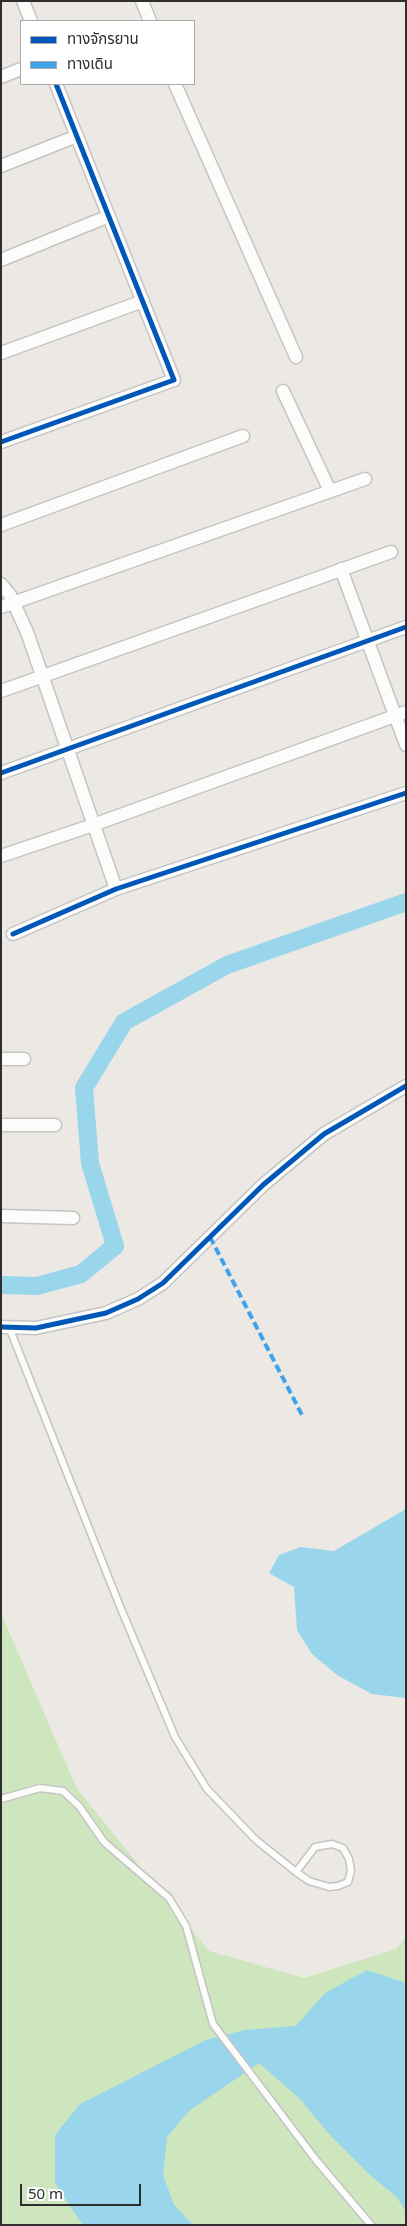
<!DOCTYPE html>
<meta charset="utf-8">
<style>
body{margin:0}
#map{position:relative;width:407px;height:2226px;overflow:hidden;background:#ece8e4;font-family:"Noto Sans","Noto Sans Thai",sans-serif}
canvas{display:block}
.frame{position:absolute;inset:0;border:2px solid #2e2e2e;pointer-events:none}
.legend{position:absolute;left:20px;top:20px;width:175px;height:65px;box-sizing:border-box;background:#fff;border:1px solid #ababab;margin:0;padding:6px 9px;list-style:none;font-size:15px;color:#2e2e2e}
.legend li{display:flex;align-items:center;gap:10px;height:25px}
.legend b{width:25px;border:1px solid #ababab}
.scale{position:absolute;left:20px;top:2184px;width:121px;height:22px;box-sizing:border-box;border:2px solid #2e2e2e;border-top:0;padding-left:6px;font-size:15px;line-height:18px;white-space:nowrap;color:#2e2e2e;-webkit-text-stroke:4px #fff;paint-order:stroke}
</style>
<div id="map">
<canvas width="407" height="2226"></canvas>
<div class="frame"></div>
<ul class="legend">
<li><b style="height:6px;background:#0057b8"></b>ทางจักรยาน</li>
<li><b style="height:6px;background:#3ea3eb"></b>ทางเดิน</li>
</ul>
<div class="scale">50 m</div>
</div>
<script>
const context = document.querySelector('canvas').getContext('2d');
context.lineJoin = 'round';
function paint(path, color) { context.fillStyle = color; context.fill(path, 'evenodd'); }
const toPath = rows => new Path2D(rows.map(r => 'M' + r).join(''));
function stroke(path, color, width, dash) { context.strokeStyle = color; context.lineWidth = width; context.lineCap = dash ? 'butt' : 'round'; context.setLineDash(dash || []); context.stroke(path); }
const green = toPath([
 [1,1613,77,1789,209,1951,304,1978,396,1949,406,1937,406,2225,1,2225]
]);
const water = toPath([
 [406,1509,406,1698,372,1694,337,1675,312,1654,297,1630,294,1587,269,1573,279,1555,301,1547,334,1551],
 [367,1970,406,1983,406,2212,396,2196,372,2177,330,2135,299,2098,259,2063,189,2111,167,2137,163,2175,174,2205,193,2225,83,2225,55,2183,55,2135,80,2104,208,2039,245,2030,296,2026,325,1993]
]);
const canal = toPath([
 [1,1285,37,1286,81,1274,115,1246,90,1163,84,1088,124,1022,227,965,406,902]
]);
const service = toPath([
 [9,1327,119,1604,175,1737,207,1789,256,1840,296,1872,309,1881,329,1887,338,1886,348,1882,351,1871,349,1859,343,1848,332,1844,315,1847,296,1872],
 [1,1799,40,1788,63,1791,79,1806,104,1842,169,1898,186,1926,213,2024,316,2160,371,2225]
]);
const minor = toPath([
 [23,1,31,21],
 [142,1,150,21],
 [1,77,21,69],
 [175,84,296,357],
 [1,166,77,136],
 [1,260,109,216],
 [1,353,143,301],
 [283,391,330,491],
 [1,442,174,380,56,84],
 [1,525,243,436],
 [341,569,406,745],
 [1,584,10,595,27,632,116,889],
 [1,607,365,479],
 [1,691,391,552],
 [1,773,406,627],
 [1,856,93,825,406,712],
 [13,934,116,889,406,793],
 [1,1059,24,1059],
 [1,1125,55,1125],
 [1,1216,73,1218],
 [1,1327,36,1328,106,1313,138,1299,163,1283,263,1185,324,1134,406,1086]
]);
const quiet = toPath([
 [210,1237,302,1415]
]);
const cycleway = toPath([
 [1,442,174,380,56,84],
 [1,773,406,627],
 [13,934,116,889,406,793],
 [1,1327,36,1328,106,1313,138,1299,163,1283,263,1185,324,1134,406,1086]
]);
paint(green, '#cee6be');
paint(water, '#99d6ec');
stroke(canal, '#99d6ec', 18);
stroke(service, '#c5c4c5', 9);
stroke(minor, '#c5c4c5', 15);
stroke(service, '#fcfcfb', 6);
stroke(minor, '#fcfcfb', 12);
stroke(quiet, '#3ea3eb', 4, [8, 4]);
stroke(cycleway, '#0057b8', 5);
</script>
